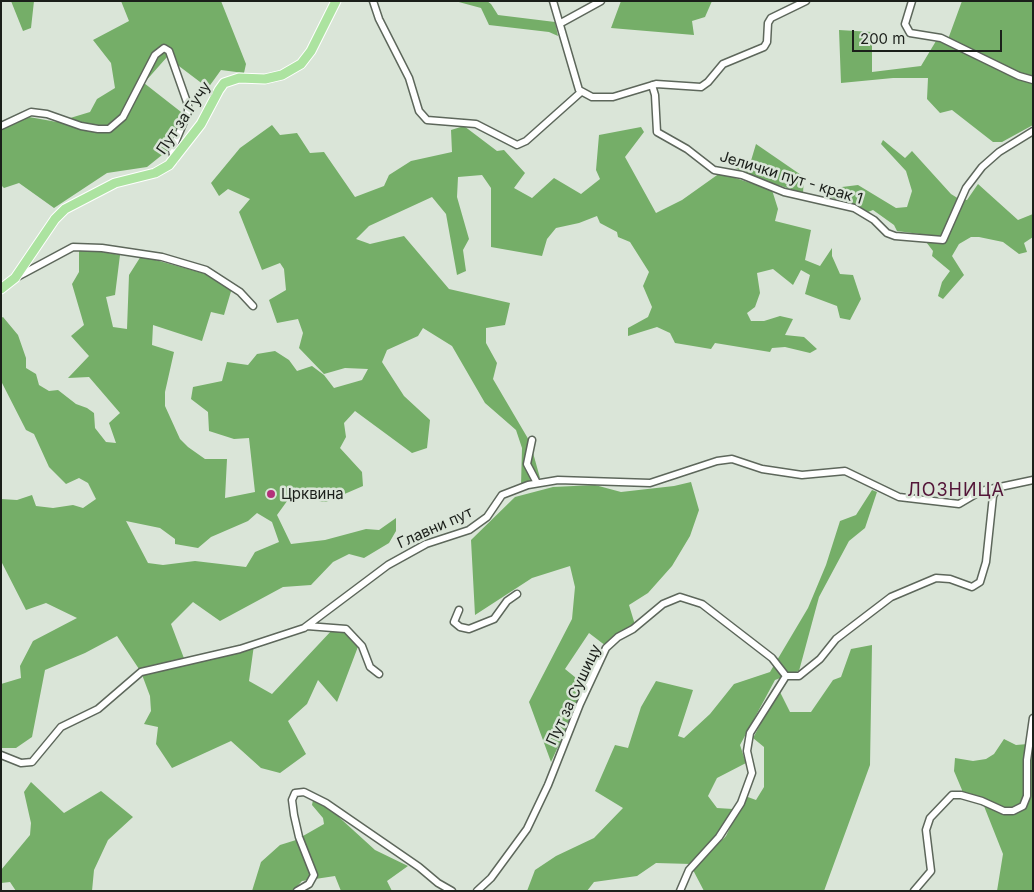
<!DOCTYPE html>
<meta charset="utf-8">
<style>
body{margin:0}
#map{position:relative;width:1034px;height:892px;overflow:hidden;background:#dae5d8;font-family:Inter,sans-serif}
canvas{display:block}
.frame{position:absolute;inset:0;border:2px solid #1b1f1a;pointer-events:none}
.scale{position:absolute;left:852px;top:30px;width:150px;height:22px;box-sizing:border-box;border:2px solid #1b1f1a;border-top:0;padding-left:6px;font-size:15px;line-height:18px;white-space:nowrap;color:#1b1f1a;-webkit-text-stroke:4px #dae5d8;paint-order:stroke}
</style>
<div id="map">
<canvas width="1034" height="892"></canvas>
<div class="frame"></div>
<div class="scale">200 m</div>
</div>
<script>
const context = document.querySelector('canvas').getContext('2d');
context.lineJoin = 'round';
function paint(path, color) { context.fillStyle = color; context.fill(path, 'evenodd'); }
const toPath = rows => new Path2D(rows.map(r => 'M' + r).join(''));
function stroke(path, color, width, dash) { context.strokeStyle = color; context.lineWidth = width; context.lineCap = dash ? 'butt' : 'round'; context.setLineDash(dash || []); context.stroke(path); }
function label(font, color, halo, rows, align = 'center') {
  context.font = font + ' Inter,sans-serif'; context.lineWidth = 5; context.setLineDash([]); context.textBaseline = 'middle'; context.strokeStyle = halo; context.fillStyle = color; for (const [text, x, y, turn = 0] of rows) {
    context.save(); context.translate(x, y); context.rotate((+turn || 0) * Math.PI / 180); context.textAlign = isNaN(turn) ? turn : align; if (halo) context.strokeText(text, 0, 0); context.fillText(text, 0, 0); context.restore();
  }
}
const forest = toPath([
 [11,1,34,1,31,28,23,31],
 [121,1,221,1,246,64,244,73,221,70,208,88,167,57,144,83,190,119,167,151,147,167,107,173,54,208,19,183,4,188,1,185,1,127,29,117,57,122,90,112,97,99,115,88,111,63,93,40,129,21],
 [455,1,487,1,491,4,498,15,555,22,558,36,549,32,489,25,481,8],
 [621,1,712,1,705,17,692,21,694,35,611,28],
 [962,1,1033,1,1033,125,1002,142,993,142,952,110,940,113,927,99,928,78,893,78,841,83,839,30,872,32,872,72,921,66,936,41,947,42],
 [272,125,280,135,297,133,310,153,324,152,355,197,384,186,389,175,411,161,452,152,451,130,464,126,497,151,504,150,525,173,514,188,532,198,554,178,581,194,600,179,596,170,599,135,641,127,644,132,625,157,656,213,682,200,720,173,772,190,778,209,775,221,811,230,805,260,820,266,832,248,832,256,840,274,853,275,861,299,850,320,840,318,837,306,805,294,810,275,801,270,793,285,773,269,757,273,760,293,755,307,747,313,751,321,764,321,780,316,793,319,785,335,804,337,817,349,810,353,785,347,772,348,770,352,715,343,711,349,675,343,670,333,657,327,628,336,628,328,648,317,652,307,643,286,649,272,630,242,618,237,617,232,600,223,597,216,579,223,556,228,547,239,542,256,491,247,491,188,482,175,458,177,457,197,469,239,463,250,466,271,457,275,446,214,432,197,369,226,356,239,370,244,404,236,449,289,510,303,505,325,486,328,486,343,497,363,493,379,530,442,540,478,521,486,522,448,516,430,485,403,452,346,423,328,418,336,387,350,382,362,404,396,430,420,427,448,412,453,355,411,344,423,346,437,340,448,362,472,363,486,326,502,290,497,277,515,291,544,325,540,366,529,379,530,396,518,396,531,389,543,364,558,349,554,333,562,311,585,283,587,220,621,193,602,171,624,185,661,254,645,249,681,272,694,333,629,346,629,359,644,337,702,318,680,307,704,288,721,306,754,280,773,261,768,231,741,172,768,156,744,158,727,144,724,151,711,150,696,141,672,117,636,85,653,45,670,32,737,16,748,1,748,1,684,21,678,20,666,33,641,77,618,46,603,26,610,1,561,1,499,17,500,32,495,36,506,53,508,73,505,83,508,96,499,88,483,79,478,66,484,49,467,34,434,26,430,1,381,1,318,3,317,18,335,26,358,26,368,36,374,39,385,49,391,58,390,76,404,87,408,94,413,95,428,106,442,116,443,109,423,120,413,89,377,68,378,89,356,71,336,84,325,72,284,79,272,79,248,120,255,115,295,106,297,113,327,127,329,129,275,141,256,210,275,232,288,224,315,211,312,202,341,153,325,152,345,174,352,165,392,165,406,180,439,188,447,205,459,227,459,225,498,255,492,249,438,234,439,209,431,208,412,191,399,193,387,222,381,227,362,248,365,257,354,275,351,289,360,297,371,312,366,324,375,334,388,362,380,368,369,345,368,324,374,299,348,303,333,298,319,277,323,269,300,286,290,284,269,280,263,262,270,239,212,250,199,228,189,219,196,211,183,240,148],
 [257,513,272,522,279,542,255,552,246,567,195,561,163,565,148,563,126,521,160,528,175,539,175,544,198,548,211,537,248,521],
 [883,140,905,158,912,151,951,194,959,199,967,200,978,184,1018,220,1033,214,1033,237,1024,243,1027,252,1019,254,1003,242,979,237,971,237,959,244,952,256,964,275,943,299,938,296,942,282,950,271,932,256,933,251,920,234,897,231,894,225,873,210,868,212,848,202,824,196,826,189,858,185,896,208,907,207,912,191,906,171,881,144],
 [756,144,804,177,803,193,756,178,735,168,742,160,750,164],
 [691,482,699,510,690,536,672,566,648,593,629,605,636,628,606,646,589,633,565,669,586,686,551,762,529,702,572,619,575,587,570,566,532,578,475,615,471,540,515,497,553,487,595,485,621,492,674,486],
 [872,490,877,492,865,528,849,541,819,597,799,671,775,680,740,745,746,763,717,778,708,796,717,808,733,809,720,831,691,864,656,863,637,876,594,882,587,891,527,891,535,870,556,856,594,838,623,808,595,791,615,745,628,748,641,707,656,681,693,690,678,736,684,738,710,714,734,684,770,672,808,608,826,565,840,521,856,515],
 [872,645,870,765,824,891,704,891,693,870,726,836,745,796,756,800,764,787,764,747,753,738,779,690,790,712,811,712,833,680,841,677,851,649],
 [1033,718,1033,891,997,891,1003,854,982,801,961,795,962,790,954,771,955,758,973,761,986,759,994,754,1004,739,1016,745,1028,744],
 [31,782,64,813,101,791,133,817,108,840,94,870,92,891,16,891,10,882,1,883,1,870,30,835,31,823,24,792],
 [313,800,330,809,375,850,408,866,387,881,392,891,341,891,335,876,302,881,293,891,252,891,261,862,280,845,296,840,324,824,323,818,312,805]
]);
const minor = toPath([
 [373,1,379,19,409,78,419,111,427,120,476,124,517,145,526,141,581,92],
 [553,1,579,90,592,97,613,97,656,84,701,87,708,82,723,64,764,47,767,42,768,23,771,18,806,1],
 [912,1,905,24,910,33,941,38,1019,76,1033,80],
 [561,23,601,1],
 [652,85,655,95,657,132,687,149,714,170,742,175,784,192,854,208,874,220,887,233,895,236,943,240,966,188,982,167,999,152,1033,131],
 [1,126,31,112,47,114,81,126,98,129,109,129,123,117,155,55,164,48,169,51,188,105,188,112,172,150,174,160],
 [17,277,73,247,102,248,162,257,206,270,240,292,253,306],
 [532,440,527,464,537,483],
 [459,610,454,622,460,627,469,629,494,619,507,601,517,594],
 [307,626,346,629,362,646,370,667,379,674],
 [1,755,21,763,32,762,61,727,98,709,141,672,240,649,304,628,388,565,426,544,469,530,487,517,502,495,528,485,558,480,650,483,717,461,732,459,762,469,802,475,845,471,899,497,959,504,981,491,1033,480],
 [297,891,309,884,314,875,299,837,294,815,292,800,295,793,304,792,326,803,419,867,438,883,452,891],
 [477,891,491,878,527,829,548,785,580,704,606,648,618,637,633,629,663,604,680,597,702,604,772,658,786,676,799,676,820,659,836,639,891,597,936,578,950,579,972,587,980,582,986,562,993,496,997,489],
 [680,891,689,870,719,837,741,803,752,773,747,751,750,733,786,676],
 [914,891,931,871,926,830,930,818,952,795,961,795,982,801,1004,811,1013,811,1023,806,1027,796,1027,760,1033,718]
]);
const major = toPath([
 [1,289,15,278,55,219,65,209,115,183,155,173,169,165,201,124,219,90,224,83,239,78,265,79,282,75,301,64,311,51,336,1]
]);
const markers = [
 [271,494,5,"#b3317a"]
];
const streetNames = [
 ["Пут за Гучу",184,118,-56],
 ["Јелички пут - крак 1",791,178,17],
 ["Главни пут",435,528,-24],
 ["Пут за Сушицу",574,695,-65]
];
const poiNames = [
 ["Црквина",281,494]
];
const quarterNames = [
 ["ЛОЗНИЦА",956,491]
];
paint(forest, '#75ae68');
stroke(minor, '#5d675b', 9);
stroke(major, '#fff', 11);
stroke(minor, '#fff', 6);
stroke(major, '#ace3a0', 9);
for (const [x, y, r, color] of markers) { const dot = new Path2D(); dot.arc(x, y, r, 0, 2 * Math.PI); context.fillStyle = color; context.fill(dot); stroke(dot, '#dae5d8', 2); }
label('15px', '#1b1f1a', '#dae5d8', streetNames);
label('15px', '#1b1f1a', '#dae5d8', poiNames, 'left');
context.letterSpacing = '1px';
label('18px', '#531538', '#dae5d8', quarterNames);
context.letterSpacing = '0px';
</script>
